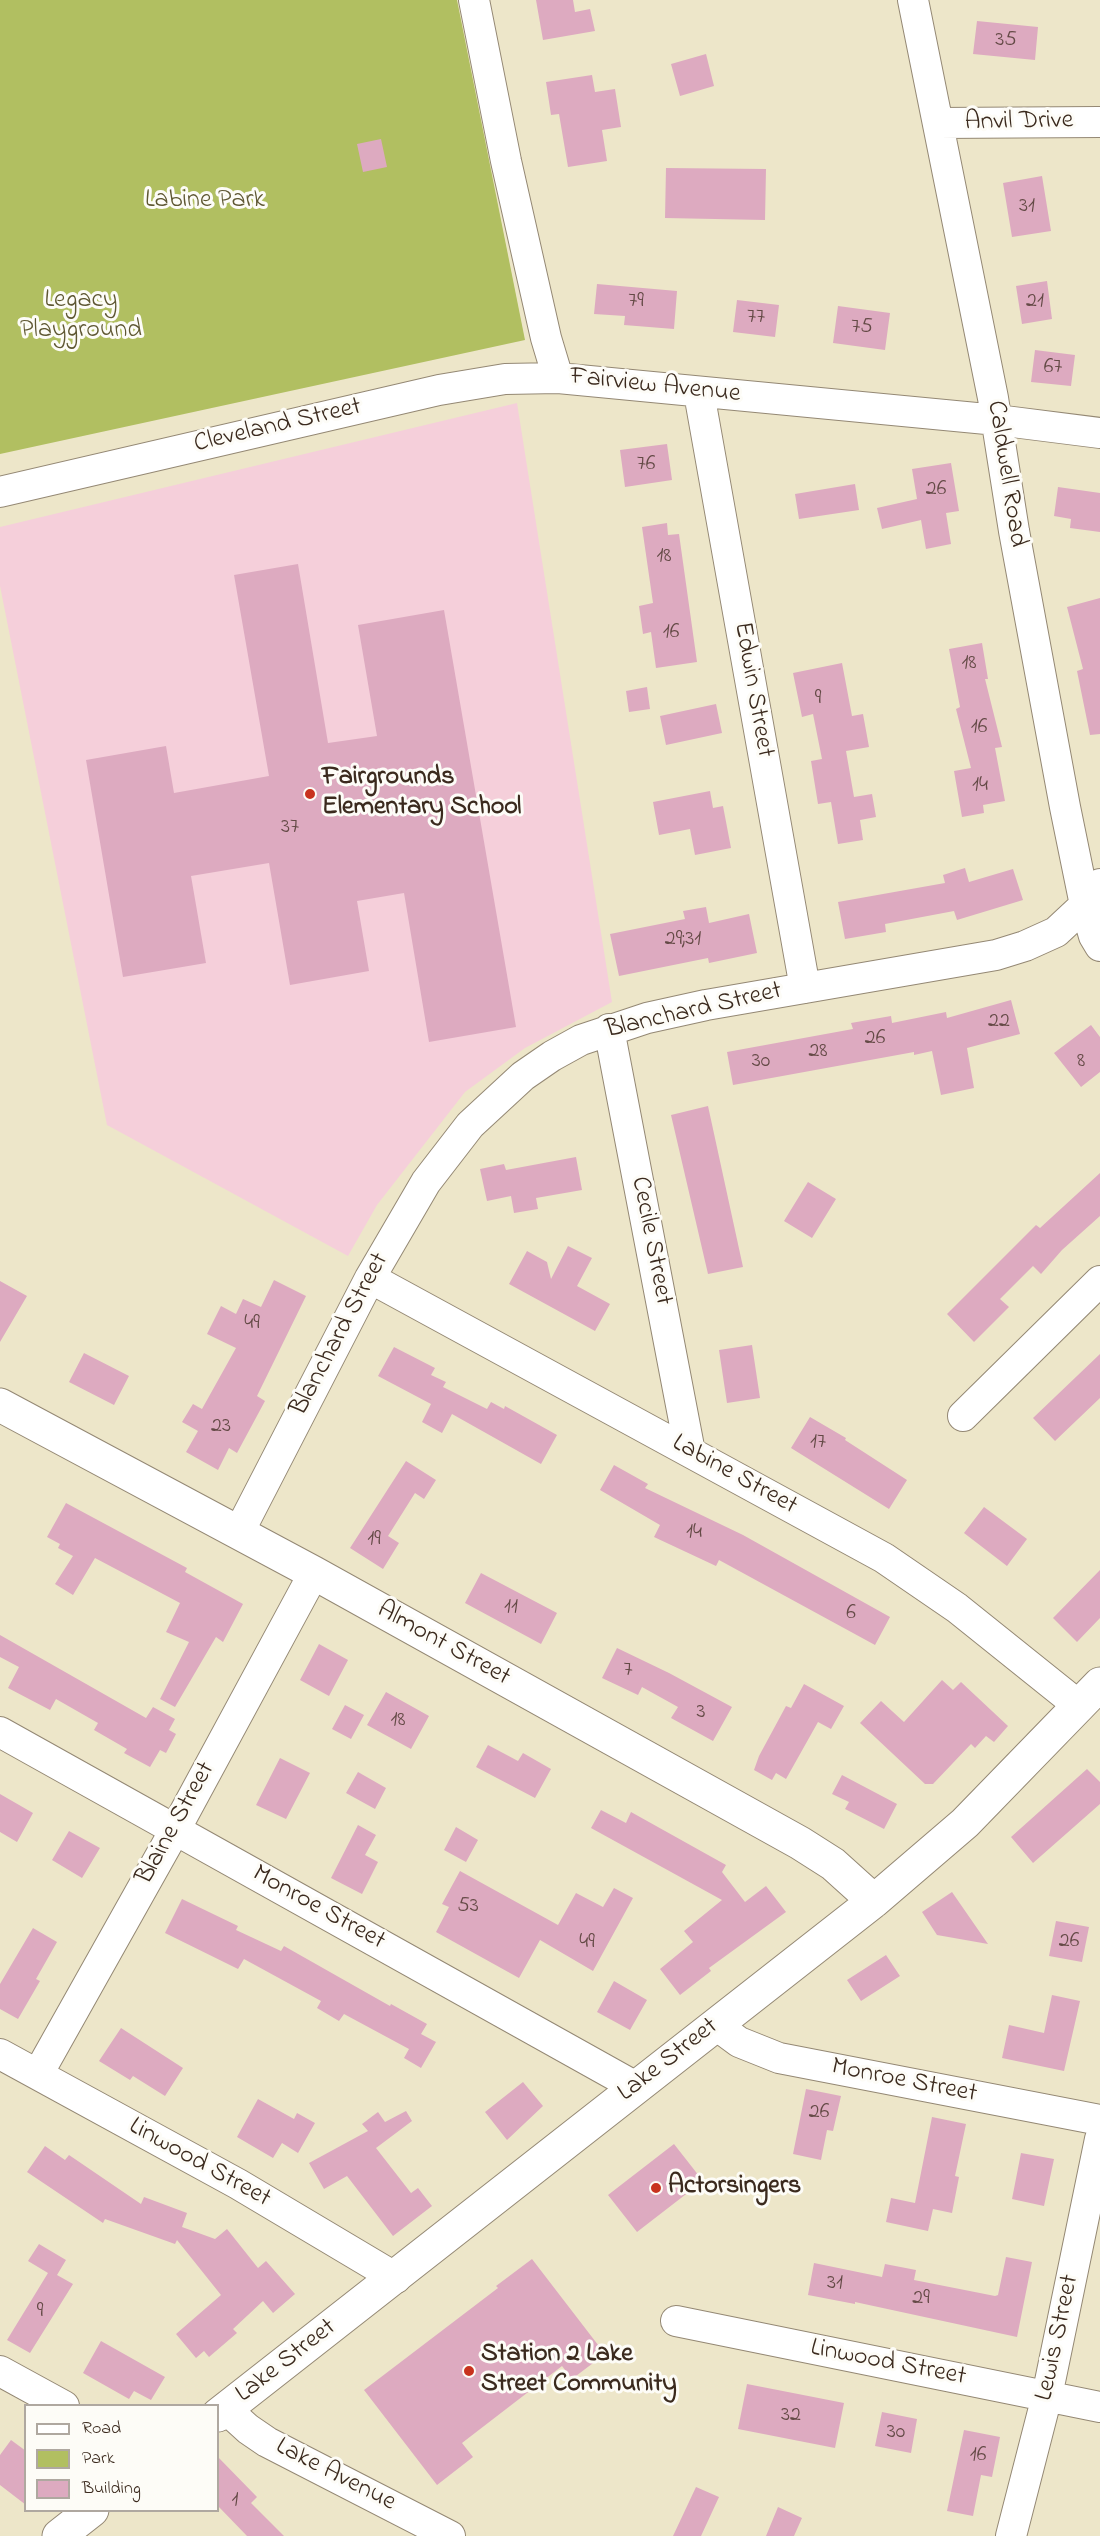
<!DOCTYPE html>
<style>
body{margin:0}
#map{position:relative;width:1100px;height:2536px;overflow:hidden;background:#ede6c9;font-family:"Indie Flower",sans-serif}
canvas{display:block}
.legend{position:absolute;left:24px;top:2404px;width:195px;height:108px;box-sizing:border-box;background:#fdfcf7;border:2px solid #afa8a0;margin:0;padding:8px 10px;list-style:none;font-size:18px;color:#3b2a1e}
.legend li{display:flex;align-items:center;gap:12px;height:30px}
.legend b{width:30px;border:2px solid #afa8a0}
</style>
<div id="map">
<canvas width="1100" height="2536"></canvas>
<ul class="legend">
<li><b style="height:8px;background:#fff"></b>Road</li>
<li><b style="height:16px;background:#b1bf61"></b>Park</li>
<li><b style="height:16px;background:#ddaac0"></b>Building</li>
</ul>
</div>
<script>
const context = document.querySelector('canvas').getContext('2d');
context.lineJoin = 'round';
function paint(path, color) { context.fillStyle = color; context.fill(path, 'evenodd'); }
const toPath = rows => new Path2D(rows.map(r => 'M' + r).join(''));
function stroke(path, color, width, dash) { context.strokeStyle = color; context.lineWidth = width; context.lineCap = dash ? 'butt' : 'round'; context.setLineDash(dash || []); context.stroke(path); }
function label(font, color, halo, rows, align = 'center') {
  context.font = font + ' "Indie Flower",sans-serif'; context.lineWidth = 6; context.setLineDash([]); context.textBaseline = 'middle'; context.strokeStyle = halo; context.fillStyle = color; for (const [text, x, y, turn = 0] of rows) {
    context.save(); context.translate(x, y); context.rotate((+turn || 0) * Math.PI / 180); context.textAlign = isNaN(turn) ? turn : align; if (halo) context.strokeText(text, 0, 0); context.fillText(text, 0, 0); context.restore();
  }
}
const built = toPath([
 [517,403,612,1002,525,1048,465,1092,377,1205,348,1256,107,1125,0,586,0,527]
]);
const green = toPath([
 [0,0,457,0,525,340,0,454]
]);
const building = toPath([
 [536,0,573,0,575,12,590,9,595,31,543,40],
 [977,21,1038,27,1035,60,973,54],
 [706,54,714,86,680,96,671,64],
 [592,75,595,92,615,89,621,127,602,130,607,161,568,167,559,114,551,115,546,82],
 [381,139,387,167,363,172,357,144],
 [666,168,766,169,765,220,665,218],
 [1042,176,1051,231,1012,237,1003,183],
 [1047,281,1052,319,1022,324,1016,286],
 [597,284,677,291,674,329,624,325,625,316,594,314],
 [737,300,779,305,775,337,733,332],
 [838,306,890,313,885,350,833,343],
 [1035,350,1075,355,1071,386,1031,382],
 [667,444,672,480,625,487,620,450],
 [951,463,959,511,946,513,951,544,926,549,921,520,882,529,877,508,917,499,912,469],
 [855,484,859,510,799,519,795,494],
 [1058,487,1100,493,1100,532,1070,528,1071,519,1054,516],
 [667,523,668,535,679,534,697,662,656,668,651,632,643,634,639,606,653,603,642,527],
 [298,564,328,743,377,736,358,625,444,610,516,1027,429,1042,404,893,357,901,369,971,290,985,269,863,191,876,206,963,123,977,86,760,166,746,174,793,269,776,234,575],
 [1100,598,1100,734,1090,735,1077,671,1083,669,1067,607],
 [982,643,988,679,985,679,1002,747,995,748,1005,801,983,805,984,813,962,817,954,771,971,768,956,709,960,707,949,649],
 [842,663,852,716,863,714,869,747,846,751,854,797,872,794,876,817,860,820,863,840,838,844,831,802,818,804,811,761,822,759,813,714,802,717,793,673],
 [647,687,650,709,629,712,626,691],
 [716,704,722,733,666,745,660,716],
 [710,791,713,808,723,806,731,848,695,855,690,829,659,835,653,802],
 [965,868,969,882,1013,869,1023,900,957,920,954,911,885,924,886,932,845,939,838,902,945,883,943,875],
 [706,907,709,923,749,914,757,953,709,963,708,958,619,976,610,934,685,919,683,911],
 [1011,1000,1020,1034,967,1048,974,1088,941,1095,932,1051,914,1055,914,1052,733,1085,727,1052,853,1029,851,1023,891,1016,892,1023,946,1012,947,1018],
 [1091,1025,1100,1037,1100,1072,1081,1087,1054,1053],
 [708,1106,743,1267,708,1274,671,1115],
 [576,1157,582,1190,536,1198,538,1209,514,1213,511,1196,487,1201,480,1169,504,1164,506,1170],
 [1100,1173,1100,1216,1062,1250,1041,1274,1033,1266,1000,1299,1009,1307,974,1342,947,1314,1036,1225,1040,1228],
 [808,1182,836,1199,812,1238,784,1221],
 [568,1246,592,1258,577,1286,610,1304,595,1331,509,1284,527,1251,547,1262,551,1279],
 [274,1280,306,1296,257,1396,265,1401,237,1453,229,1448,218,1470,186,1452,198,1431,182,1422,193,1404,202,1409,236,1348,207,1334,221,1306,236,1314,243,1299,261,1307],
 [0,1281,27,1296,0,1342],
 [752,1345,760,1398,727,1403,719,1350],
 [394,1347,435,1368,431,1375,446,1382,443,1387,487,1409,491,1402,504,1409,505,1406,557,1435,541,1464,452,1414,442,1433,422,1422,431,1404,378,1376],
 [84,1353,129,1376,114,1405,69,1382],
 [1100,1354,1100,1398,1055,1441,1033,1418],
 [810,1417,846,1438,845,1440,907,1480,889,1509,791,1448],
 [406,1461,436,1480,424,1499,415,1493,388,1536,399,1543,383,1569,350,1548],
 [614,1465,648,1484,645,1488,743,1535,890,1617,875,1645,719,1560,716,1566,654,1537,660,1525,600,1490],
 [66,1503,187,1568,185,1572,243,1604,223,1642,216,1637,175,1707,160,1699,189,1642,166,1632,180,1603,95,1558,73,1595,55,1584,73,1556,58,1548,60,1544,47,1537],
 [984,1507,1027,1539,1007,1566,964,1533],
 [1100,1570,1100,1618,1077,1642,1053,1618],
 [481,1573,557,1613,541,1644,465,1603],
 [0,1635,146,1718,153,1707,175,1719,169,1730,176,1734,166,1753,160,1750,150,1767,124,1753,127,1749,94,1730,98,1723,56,1699,50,1710,8,1688,19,1667,0,1657],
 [319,1644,348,1660,329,1696,300,1680],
 [617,1648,669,1673,732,1707,713,1741,671,1718,678,1707,642,1687,638,1695,602,1678],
 [942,1680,953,1690,961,1682,1008,1726,994,1742,986,1736,975,1748,971,1744,933,1784,925,1784,860,1723,881,1701,904,1722],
 [804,1684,844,1706,831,1729,818,1722,786,1779,776,1773,772,1780,754,1770,759,1756,786,1706,791,1708],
 [386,1692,429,1716,411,1749,367,1725],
 [345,1705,364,1715,351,1739,332,1729],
 [488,1745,518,1761,523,1753,551,1769,535,1798,476,1767],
 [280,1758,310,1773,286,1819,256,1805],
 [1087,1769,1100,1782,1100,1804,1033,1863,1011,1837],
 [358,1772,386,1788,375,1809,346,1793],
 [842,1775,897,1804,884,1829,845,1809,849,1802,832,1794],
 [0,1794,33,1813,17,1842,0,1832],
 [601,1810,626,1823,631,1812,726,1865,722,1872,745,1902,766,1886,786,1912,709,1968,711,1971,680,1995,660,1969,693,1942,684,1931,722,1900,591,1828],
 [358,1825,376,1835,365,1855,378,1862,362,1894,331,1878],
 [456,1827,478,1840,466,1862,444,1850],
 [69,1831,100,1848,82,1878,52,1860],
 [460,1871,558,1925,576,1893,603,1907,614,1888,633,1898,593,1971,540,1940,519,1978,436,1932,449,1907,442,1904],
 [952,1892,988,1944,937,1935,922,1912],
 [182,1899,238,1926,236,1930,281,1951,284,1946,390,2006,391,2004,427,2024,421,2034,436,2042,421,2068,404,2058,409,2049,344,2014,339,2021,317,2008,321,2001,244,1959,238,1969,165,1933],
 [1056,1921,1089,1927,1082,1962,1049,1956],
 [33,1928,57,1942,36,1979,40,1981,18,2019,0,2009,0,1984],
 [886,1955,900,1976,861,2001,847,1980],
 [614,1981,647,2000,630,2030,597,2012],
 [1052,1995,1080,2001,1064,2071,1002,2058,1009,2025,1044,2033],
 [121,2028,183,2068,165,2096,133,2076,130,2080,99,2061],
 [523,2082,543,2106,507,2140,485,2112],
 [806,2089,841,2096,833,2131,827,2130,821,2160,793,2154],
 [258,2099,294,2119,297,2113,315,2123,298,2153,282,2143,273,2158,237,2137],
 [406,2111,412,2121,376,2148,411,2193,418,2188,432,2206,393,2236,347,2176,324,2189,309,2163,368,2131,362,2124,378,2112,385,2122],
 [932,2117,966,2124,955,2176,959,2177,952,2213,933,2209,928,2231,886,2222,891,2198,915,2203],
 [674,2144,703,2181,637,2232,608,2195],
 [45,2146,65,2160,69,2155,141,2204,144,2197,187,2213,182,2227,215,2239,227,2229,258,2268,266,2261,295,2294,273,2313,263,2301,233,2329,237,2333,209,2357,204,2351,196,2358,176,2334,221,2295,177,2240,175,2244,105,2219,103,2223,27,2172],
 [1021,2153,1054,2159,1044,2206,1012,2199],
 [39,2244,66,2260,57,2275,73,2284,30,2353,7,2340,48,2273,28,2261],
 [1006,2257,1032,2262,1017,2337,855,2302,855,2304,808,2295,814,2263,882,2277,885,2264,916,2270,914,2280,995,2296,998,2295],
 [532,2259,605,2354,572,2379,562,2366,462,2443,473,2457,437,2485,364,2390,498,2288,496,2286],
 [101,2341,165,2377,151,2400,134,2391,129,2399,83,2373],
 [747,2384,844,2403,835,2448,738,2429],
 [882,2412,917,2419,911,2453,875,2446],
 [964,2430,1000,2437,992,2477,981,2475,973,2516,947,2511],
 [11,2440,26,2451,26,2505,0,2485,0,2455],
 [218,2457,257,2497,251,2503,284,2536,247,2536,218,2506],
 [696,2487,719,2497,701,2536,673,2536],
 [778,2507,802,2518,794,2536,766,2536]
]);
const minor = toPath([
 [474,0,506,161,546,338,558,378],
 [913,0,993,398,1014,531,1065,807,1085,905,1094,936,1100,946],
 [938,123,1100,122],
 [699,393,805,988],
 [0,492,439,390,505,379,558,378,997,420,1100,433],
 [609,1029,690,1452],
 [370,1278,884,1558,957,1608,1078,1705],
 [963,1416,1100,1281],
 [239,1532,370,1278,426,1182,470,1125,523,1076,552,1056,581,1040,647,1018,706,1005,996,955,1025,946,1056,932,1085,905,1100,884],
 [0,1732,636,2087],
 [716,2025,739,2042,779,2058,1100,2120],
 [0,2054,238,2184,396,2278],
 [38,2074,175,1830,314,1573],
 [676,2321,1100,2407],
 [0,2371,64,2406],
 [226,2409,248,2429,267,2442,450,2536],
 [1011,2536,1047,2396,1100,2139]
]);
const tertiary = toPath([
 [0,1405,314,1573,800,1843,833,1864,874,1901],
 [218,2415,874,1901,965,1823,1100,1684],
 [59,2536,92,2510]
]);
const markers = [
 [310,794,6,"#c8321e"],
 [656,2188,6,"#c8321e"],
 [469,2371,6,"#c8321e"]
];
const numberNames = [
 ["35",1006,41],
 ["31",1027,207],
 ["79",636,302],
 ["21",1035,302],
 ["77",756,318],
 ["75",862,328],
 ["67",1053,368],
 ["76",646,465],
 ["26",936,490],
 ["18",664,557],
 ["16",671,633],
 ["18",969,664],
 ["9",818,699],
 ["16",979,728],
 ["14",980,786],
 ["37",290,828],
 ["29;31",683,940],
 ["22",999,1022],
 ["26",875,1039],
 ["28",818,1052],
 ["30",761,1062],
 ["8",1081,1062],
 ["49",252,1324],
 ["23",221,1427],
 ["17",818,1443],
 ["14",694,1533],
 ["19",374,1540],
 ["11",511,1608],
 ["6",851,1614],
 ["7",628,1671],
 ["3",701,1713],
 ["18",398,1721],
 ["53",468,1907],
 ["26",1069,1942],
 ["49",587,1943],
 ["26",819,2113],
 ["31",835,2284],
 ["29",921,2299],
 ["9",40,2312],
 ["32",791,2416],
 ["30",896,2433],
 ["16",978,2456],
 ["1",235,2501]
];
const streetNames = [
 ["Anvil Drive",1019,123,-1],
 ["Fairview Avenue",655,387,6],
 ["Cleveland Street",278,427,-13],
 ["Caldwell Road",1005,474,81],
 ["Edwin Street",752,690,80],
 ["Blanchard Street",694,1012,-13],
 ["Cecile Street",650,1241,79],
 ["Blanchard Street",341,1335,-62],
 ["Labine Street",734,1476,29],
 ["Almont Street",443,1645,29],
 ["Blaine Street",177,1824,-61],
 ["Monroe Street",318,1909,29],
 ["Lake Street",669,2061,-38],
 ["Monroe Street",904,2082,11],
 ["Linwood Street",199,2164,29],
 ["Lewis Street",1059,2338,-78],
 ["Lake Street",287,2362,-38],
 ["Linwood Street",888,2364,11],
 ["Lake Avenue",335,2476,27]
];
const parkNames = [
 ["Labine Park",205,202],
 ["Legacy",81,302],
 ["Playground",81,332]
];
const poiNames = [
 ["Fairgrounds",322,779],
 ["Elementary School",322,809],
 ["Actorsingers",668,2188],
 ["Station 2 Lake",481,2356],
 ["Street Community",481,2386]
];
paint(built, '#f5cfda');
paint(green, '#b1bf61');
paint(building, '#ddaac0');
stroke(minor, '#948874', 32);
stroke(tertiary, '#948874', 35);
stroke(minor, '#fff', 30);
stroke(tertiary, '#fff', 33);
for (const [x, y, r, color] of markers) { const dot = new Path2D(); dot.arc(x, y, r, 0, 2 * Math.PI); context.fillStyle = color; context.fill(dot); stroke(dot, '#fdfcf7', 2); }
label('22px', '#644a46', null, numberNames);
label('26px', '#3b2a1e', '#fdfcf7', streetNames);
label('26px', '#5e5732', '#fdfcf7', parkNames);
label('bold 26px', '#3b2a1e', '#fdfcf7', poiNames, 'left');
</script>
